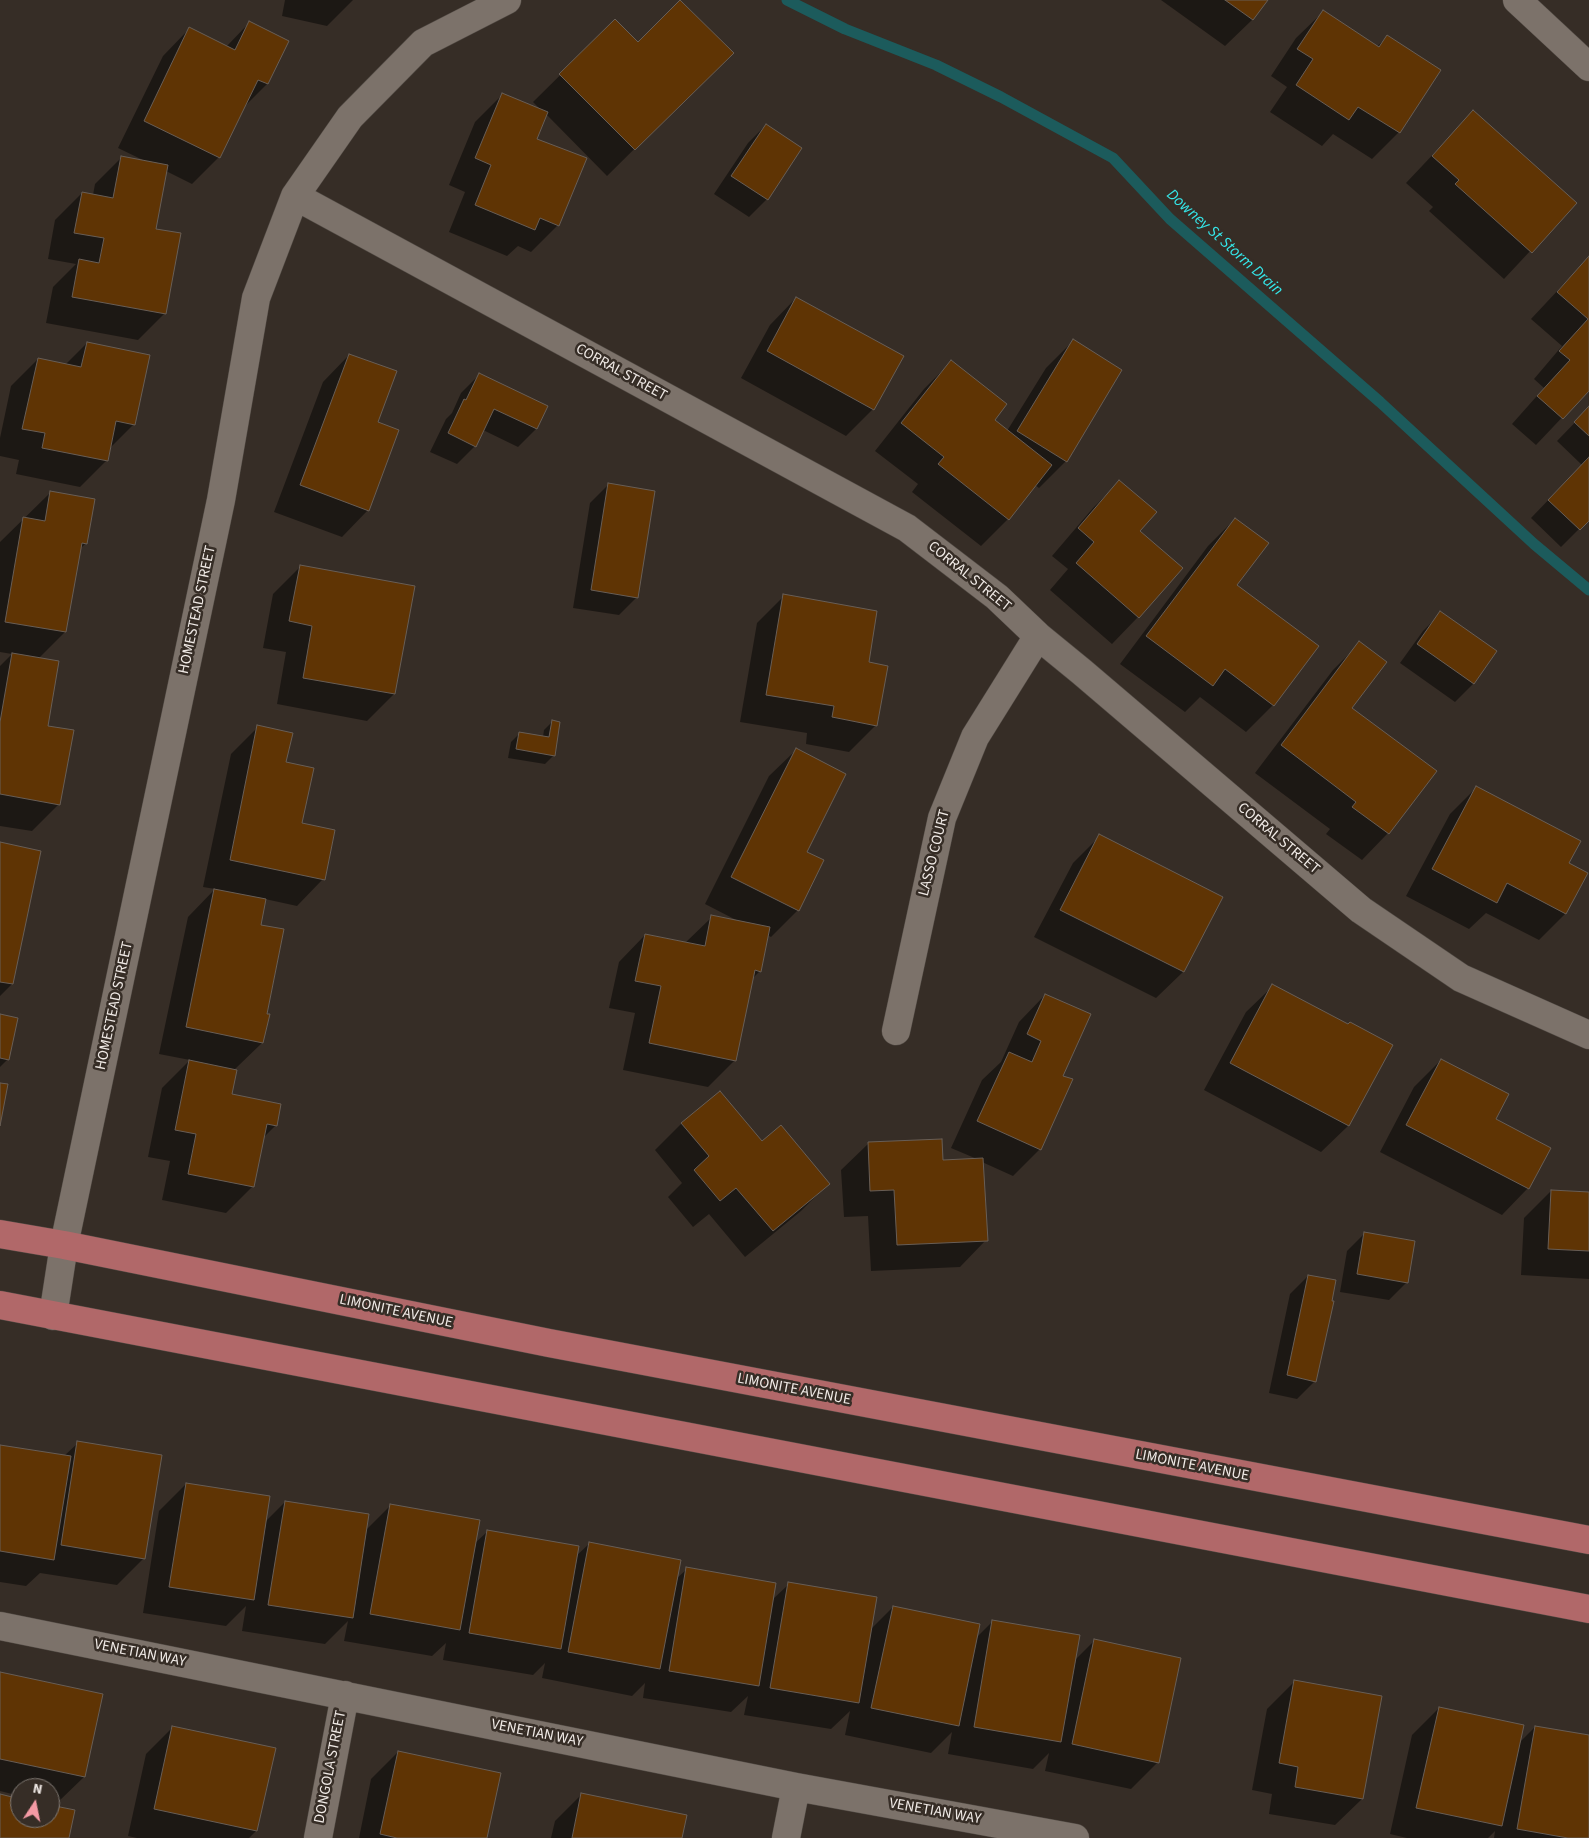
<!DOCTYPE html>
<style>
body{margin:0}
#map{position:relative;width:1589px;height:1838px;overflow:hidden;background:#362d26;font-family:"Source Sans 3",sans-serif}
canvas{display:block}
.north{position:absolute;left:10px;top:1778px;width:50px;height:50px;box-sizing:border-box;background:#362d26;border:1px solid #807973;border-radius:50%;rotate:11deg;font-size:14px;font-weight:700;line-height:20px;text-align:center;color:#f0eae6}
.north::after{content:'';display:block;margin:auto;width:18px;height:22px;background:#f49aa4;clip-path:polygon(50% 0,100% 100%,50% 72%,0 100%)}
</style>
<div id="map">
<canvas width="1589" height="1838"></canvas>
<div class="north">N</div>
</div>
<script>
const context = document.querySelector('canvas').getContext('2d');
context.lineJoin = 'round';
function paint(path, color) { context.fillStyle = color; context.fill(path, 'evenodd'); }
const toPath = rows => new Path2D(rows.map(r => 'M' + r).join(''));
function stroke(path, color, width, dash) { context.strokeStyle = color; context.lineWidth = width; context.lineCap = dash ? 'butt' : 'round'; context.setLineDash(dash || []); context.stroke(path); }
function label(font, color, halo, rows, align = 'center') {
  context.font = font + ' "Source Sans 3",sans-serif'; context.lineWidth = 5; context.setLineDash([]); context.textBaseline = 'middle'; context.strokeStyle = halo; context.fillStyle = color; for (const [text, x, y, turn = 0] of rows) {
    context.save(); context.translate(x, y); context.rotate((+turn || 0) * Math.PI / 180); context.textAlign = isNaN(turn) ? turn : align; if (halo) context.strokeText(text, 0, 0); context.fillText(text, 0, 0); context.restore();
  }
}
const shadow = toPath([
 [285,0,353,0,327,26,282,16],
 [1161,0,1266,0,1252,20,1225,46],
 [1323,12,1377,47,1387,36,1399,132,1372,159,1333,134,1322,146,1270,112,1287,87,1271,76,1296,38],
 [615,21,638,43,705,79,607,176,546,114,536,139,558,225,531,252,518,246,507,256,449,232,465,192,449,185,475,122,502,95,542,111,533,102],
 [249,23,287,41,267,84,244,107,219,157,192,184,166,171,155,230,164,314,138,340,46,323,53,287,76,264,48,259,55,220,82,193,93,195,95,184,122,157,145,161,118,148,163,56,189,29,226,47],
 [1473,112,1575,203,1504,279,1429,211,1433,207,1406,183],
 [766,125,767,199,749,217,714,194,748,143],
 [1589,257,1589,389,1536,445,1512,424,1544,388,1534,379,1562,346,1531,319],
 [796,298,873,409,846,436,741,378,770,325],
 [1073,341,1066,461,1039,488,1035,485,1008,519,981,546,912,492,918,484,875,451,924,389,951,362,993,420,1007,431,1046,368],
 [87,343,134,424,109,449,106,461,80,487,16,474,19,460,0,456,0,438,11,386,38,359,65,365],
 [349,355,376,422,368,510,342,537,274,512,323,382],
 [479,375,536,429,518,447,483,430,475,446,457,464,430,452,446,419,452,413,461,393],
 [1589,408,1589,519,1561,547,1531,518,1582,465,1557,441],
 [1119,482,1138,531,1138,617,1112,644,1050,590,1068,569,1052,556,1093,508],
 [608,485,637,597,619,615,573,608,590,503],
 [51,492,86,543,80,549,65,632,38,659,46,727,59,804,32,831,0,826,0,666,12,654,0,652,0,542],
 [1235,519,1235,585,1273,705,1246,732,1200,697,1185,712,1120,664,1208,546],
 [300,567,394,694,367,721,277,704,286,652,263,648,273,594],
 [784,596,876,725,849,752,806,744,807,733,740,722,757,623],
 [1441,613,1496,652,1473,684,1455,702,1400,663,1423,631],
 [1360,643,1351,708,1388,833,1362,860,1326,834,1330,829,1255,773,1333,670],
 [552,722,553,756,545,764,508,758,511,742,520,733,543,737,544,730],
 [258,727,285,763,300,824,323,879,297,906,265,899,260,926,262,1043,235,1069,231,1095,280,1105,275,1126,263,1138,253,1186,226,1213,162,1200,170,1161,148,1157,162,1088,190,1060,159,1054,188,917,215,889,203,887,231,754],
 [796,750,805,852,798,910,771,937,767,935,760,971,752,979,735,1060,708,1087,623,1070,635,1013,609,1008,619,962,645,935,685,943,712,917,740,922,705,904,769,776],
 [1477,787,1565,914,1539,940,1486,913,1469,929,1406,896,1450,814],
 [1100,836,1221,898,1183,972,1156,998,1034,937,1073,863],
 [0,843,12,984,0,996],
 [1273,986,1348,1126,1321,1152,1204,1090,1246,1012],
 [1045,995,1062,1076,1040,1149,1013,1176,982,1162,986,1240,960,1267,871,1271,868,1216,844,1217,841,1170,868,1144,942,1161,977,1159,951,1148,982,1080,1001,1062,1019,1022],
 [0,1015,8,1059,0,1067],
 [1441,1060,1494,1119,1528,1188,1502,1215,1380,1152,1414,1087],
 [682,1123,762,1143,828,1184,801,1211,745,1257,709,1214,693,1227,668,1197,682,1183,655,1150],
 [1551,1191,1589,1193,1589,1279,1521,1275,1524,1218],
 [1365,1233,1407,1282,1389,1300,1340,1292,1347,1251],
 [1308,1276,1315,1381,1297,1399,1269,1393,1290,1294],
 [78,1443,144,1558,117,1585,40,1573,26,1586,0,1582,0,1446,64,1456],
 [186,1484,265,1522,285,1502,366,1530,391,1505,474,1544,488,1531,575,1557,590,1543,676,1579,687,1569,772,1600,789,1584,870,1630,893,1607,976,1638,993,1621,1074,1661,1095,1640,1158,1762,1131,1789,1045,1771,1049,1753,1033,1769,948,1754,952,1732,931,1753,845,1735,850,1711,831,1729,744,1715,748,1696,731,1712,643,1698,645,1683,632,1696,542,1678,545,1663,533,1675,443,1660,446,1643,432,1656,344,1641,348,1621,325,1644,242,1631,246,1606,226,1626,143,1613,159,1511],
 [0,1673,84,1777,57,1803,50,1802,50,1788,20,1788,20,1796,0,1791],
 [1294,1682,1362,1799,1335,1825,1269,1814,1272,1794,1252,1790,1267,1709],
 [1439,1708,1518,1744,1535,1727,1589,1737,1589,1838,1494,1838,1495,1831,1488,1838,1407,1838,1390,1834,1412,1735],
 [173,1727,256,1831,249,1838,137,1838,128,1836,146,1754],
 [398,1752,486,1838,359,1838,371,1779],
 [582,1794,681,1838,551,1838,555,1821]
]);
const stream = toPath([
 [787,0,845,29,936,65,1001,97,1113,158,1170,219,1380,402,1534,544,1589,590]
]);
const building = toPath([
 [680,0,734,53,635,150,559,74,615,19,638,42,680,0],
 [1225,0,1268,0,1253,20,1225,0],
 [1323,10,1379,47,1387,35,1441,70,1400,133,1358,107,1349,120,1296,85,1313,59,1297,49,1323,10],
 [249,21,289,41,268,84,258,80,220,158,144,121,189,27,235,50,249,21],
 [502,93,548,112,537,139,587,158,559,226,540,218,535,230,475,205,491,165,475,158,502,93],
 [1473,110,1577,203,1532,253,1455,184,1459,180,1432,156,1473,110],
 [766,124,802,148,768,200,731,176,766,124],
 [121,156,168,165,156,229,181,233,166,314,72,297,79,259,99,263,104,238,74,233,82,192,113,198,121,156],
 [1589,256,1589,391,1563,419,1537,396,1570,360,1559,351,1588,319,1557,292,1589,256],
 [796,297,904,356,874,410,767,351,796,297],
 [1073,339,1122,370,1067,462,1017,431,1073,339],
 [87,342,150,355,135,425,116,421,108,461,42,448,45,433,22,429,38,358,81,367,87,342],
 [349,354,397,371,378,422,399,430,369,511,300,485,349,354],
 [951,360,1007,404,995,420,1052,465,1009,520,938,464,944,457,901,423,951,360],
 [479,373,548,406,537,429,494,409,476,447,448,433,464,399,466,400,479,373],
 [1589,406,1589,436,1574,422,1589,406],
 [1589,457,1589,521,1580,530,1548,500,1589,457],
 [1119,480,1157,512,1140,531,1183,568,1139,618,1076,563,1094,542,1078,528,1119,480],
 [608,483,655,491,638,598,591,590,608,483],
 [50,491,95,499,87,544,82,543,66,632,5,622,23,517,45,521,50,491],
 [1235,518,1269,543,1237,585,1319,646,1274,706,1225,669,1213,686,1146,636,1235,518],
 [300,565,415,586,395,694,303,678,312,626,289,621,300,565],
 [783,594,877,611,869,662,888,666,877,726,832,717,834,706,766,695,783,594],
 [1440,611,1497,651,1474,684,1417,644,1440,611],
 [1359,641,1387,662,1352,708,1437,771,1389,834,1352,807,1356,802,1281,745,1359,641],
 [12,653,59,661,48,726,74,730,60,805,0,794,0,722,12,653],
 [552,720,560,722,555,756,516,749,519,732,549,737,552,720],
 [257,725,293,733,286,762,314,768,302,823,335,830,325,880,230,860,257,725],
 [796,748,846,774,807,852,824,860,799,911,731,877,796,748],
 [1476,786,1581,841,1569,863,1588,873,1566,914,1507,883,1497,903,1432,869,1476,786],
 [1099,834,1223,897,1184,972,1060,910,1099,834],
 [0,842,41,851,13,984,0,982,0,842],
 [214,889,266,899,261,925,284,929,267,1014,270,1014,263,1043,186,1027,214,889],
 [711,915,770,927,761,972,755,970,736,1061,649,1043,661,986,635,981,645,934,705,946,711,915],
 [1272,984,1348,1024,1350,1022,1393,1045,1349,1126,1230,1063,1272,984],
 [1045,994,1091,1014,1063,1076,1073,1079,1041,1150,977,1121,1009,1052,1032,1062,1041,1041,1027,1034,1045,994],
 [0,1014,18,1018,9,1060,0,1058,0,1014],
 [1441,1059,1509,1094,1496,1119,1551,1148,1529,1189,1406,1125,1441,1059],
 [189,1060,237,1070,232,1094,281,1104,277,1126,267,1124,254,1187,188,1174,196,1134,175,1130,189,1060],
 [0,1083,8,1084,0,1126,0,1083],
 [720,1091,762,1141,781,1125,830,1184,773,1231,736,1188,720,1201,694,1170,709,1156,681,1123,720,1091],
 [942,1139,943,1160,983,1158,988,1241,897,1245,894,1190,870,1191,868,1142,942,1139],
 [1551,1190,1589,1192,1589,1251,1548,1249,1551,1190],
 [1364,1232,1415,1241,1408,1283,1357,1274,1364,1232],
 [1308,1275,1336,1280,1332,1301,1334,1301,1316,1382,1287,1375,1308,1275],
 [77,1441,162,1455,145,1559,61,1545,77,1441],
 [0,1445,71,1456,54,1560,0,1551,0,1445],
 [186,1483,270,1496,254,1600,169,1587,186,1483],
 [285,1501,369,1514,353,1618,268,1605,285,1501],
 [390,1504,480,1520,460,1630,370,1614,390,1504],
 [487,1530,579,1546,561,1649,469,1633,487,1530],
 [589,1542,681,1560,660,1669,568,1652,589,1542],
 [686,1567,776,1583,759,1686,669,1671,686,1567],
 [788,1582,877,1597,859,1703,770,1688,788,1582],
 [893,1606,980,1624,959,1726,871,1708,893,1606],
 [992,1620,1080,1635,1061,1742,974,1727,992,1620],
 [1094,1639,1181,1658,1159,1763,1072,1744,1094,1639],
 [0,1672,103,1694,85,1777,0,1759,0,1672],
 [1294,1680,1382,1696,1363,1799,1295,1787,1298,1767,1279,1763,1294,1680],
 [1439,1707,1524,1725,1502,1826,1416,1808,1439,1707],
 [172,1726,276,1748,257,1831,154,1809,172,1726],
 [1535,1726,1589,1735,1589,1838,1568,1838,1517,1829,1535,1726],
 [398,1751,501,1773,487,1838,397,1838,380,1834,398,1751],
 [581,1793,687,1815,682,1838,572,1838,581,1793],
 [0,1794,20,1799,20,1818,50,1818,50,1805,75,1810,69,1838,0,1838,0,1794]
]);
const minor = toPath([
 [1517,0,1589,67],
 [295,196,907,528,997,597,1038,636,1082,672,1361,910,1461,978,1589,1035],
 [896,1031,942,818,975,737,1038,636],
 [53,1316,64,1245,221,500,256,298,295,196,350,117,423,43,507,0],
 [0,1626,796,1787,1075,1838],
 [318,1838,345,1695],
 [786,1838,796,1787]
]);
const major = toPath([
 [0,1234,64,1245,549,1343,1589,1540],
 [0,1305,1589,1609]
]);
const streetNames = [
 ["CORRAL STREET",621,373,29],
 ["CORRAL STREET",969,577,39],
 ["HOMESTEAD STREET",198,610,-78],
 ["CORRAL STREET",1278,839,40],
 ["LASSO COURT",935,853,-76],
 ["HOMESTEAD STREET",115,1006,-78],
 ["LIMONITE AVENUE",396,1312,12],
 ["LIMONITE AVENUE",794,1390,11],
 ["LIMONITE AVENUE",1192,1466,11],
 ["VENETIAN WAY",140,1654,11],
 ["VENETIAN WAY",537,1734,11],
 ["DONGOLA STREET",331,1767,-79],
 ["VENETIAN WAY",935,1812,10]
];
const waterNames = [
 ["Downey St Storm Drain",1224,243,42]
];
paint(shadow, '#0007');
stroke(stream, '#1c5b5c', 11);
paint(building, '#5f3404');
stroke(building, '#685e56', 1);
stroke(minor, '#504943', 29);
stroke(major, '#504943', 29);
stroke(minor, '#7c726a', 28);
stroke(major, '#b16869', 28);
label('15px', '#f0eae6', '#362d26', streetNames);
label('italic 16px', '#35e6e9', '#362d26', waterNames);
</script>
